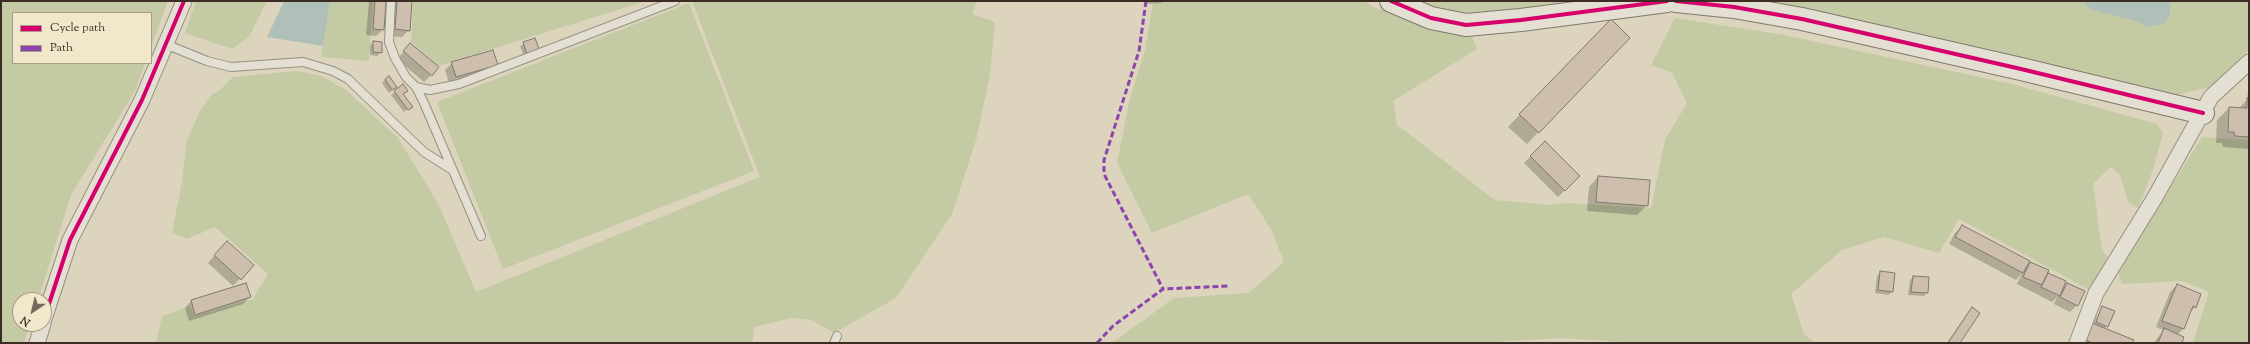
<!DOCTYPE html>
<style>
body{margin:0}
#map{position:relative;width:2250px;height:344px;overflow:hidden;background:#dcd4bc;font-family:"Sorts Mill Goudy",serif}
canvas{display:block}
.frame{position:absolute;inset:0;border:2px solid #3d2c24;pointer-events:none}
.legend{position:absolute;left:12px;top:12px;width:140px;height:52px;box-sizing:border-box;background:#f1e7cb;border:1px solid #a99c88;margin:0;padding:5px 7px;list-style:none;font-size:12px;color:#3d2c24}
.legend li{display:flex;align-items:center;gap:8px;height:20px}
.legend b{width:20px;border:1px solid #a99c88}
.north{position:absolute;left:12px;top:292px;width:40px;height:40px;box-sizing:border-box;background:#f1e7cb;border:1px solid #a99c88;border-radius:50%;rotate:215deg;font-size:11px;font-weight:700;line-height:16px;text-align:center;color:#3d2c24}
.north::after{content:'';display:block;margin:auto;width:14px;height:18px;background:#756759;clip-path:polygon(50% 0,100% 100%,50% 72%,0 100%)}
</style>
<div id="map">
<canvas width="2250" height="344"></canvas>
<div class="frame"></div>
<ul class="legend">
<li><b style="height:5px;background:#d6006c"></b>Cycle path</li>
<li><b style="height:5px;background:#8e44ad"></b>Path</li>
</ul>
<div class="north">N</div>
</div>
<script>
const context = document.querySelector('canvas').getContext('2d');
context.lineJoin = 'round';
function paint(path, color) { context.fillStyle = color; context.fill(path, 'evenodd'); }
const toPath = rows => new Path2D(rows.map(r => 'M' + r).join(''));
function stroke(path, color, width, dash) { context.strokeStyle = color; context.lineWidth = width; context.lineCap = dash ? 'butt' : 'round'; context.setLineDash(dash || []); context.stroke(path); }
const green = toPath([
 [1,1,168,1,151,47,151,13,13,13,13,63,145,63,135,91,71,195,38,300,20,300,20,324,30,324,24,343,1,343],
 [196,1,267,1,249,37,232,49,185,33],
 [330,1,373,1,369,61,321,57],
 [413,1,646,1,438,66,411,42],
 [692,1,977,1,972,14,995,22,990,74,977,137,952,214,896,298,834,333,812,320,791,318,755,327,752,343,156,343,162,316,190,306,194,316,253,299,268,274,215,227,187,239,172,233,182,182,187,140,200,111,211,95,219,91,233,77,297,71,322,76,346,90,398,138,439,205,476,292,760,177],
 [1162,1,1365,1,1371,6,1431,28,1472,36,1477,49,1393,101,1397,125,1495,200,1550,205,1569,203,1651,208,1665,140,1687,103,1672,73,1651,65,1675,18,1784,35,2012,84,2157,124,2163,133,2153,170,2138,208,2128,202,2120,175,2111,167,2093,184,2102,250,2109,259,2088,289,1959,219,1939,253,1884,237,1842,250,1791,294,1804,334,1815,343,1638,343,1562,338,1473,343,1112,343,1174,298,1249,293,1284,262,1271,229,1248,194,1152,233,1117,163,1130,98,1145,50,1153,3],
 [1420,1,1584,1,1492,14,1443,11],
 [1765,1,2249,1,2249,50,2210,87,2176,95,1908,31],
 [689,3,754,171,503,269,437,102],
 [2202,137,2249,140,2249,343,2193,343,2209,292,2183,281,2122,284,2118,272]
]);
const water = toPath([
 [284,1,330,1,323,46,267,37],
 [2083,1,2170,1,2170,15,2165,23,2148,27,2136,21,2090,9]
]);
const shadow = toPath([
 [369,1,385,1,383,29,376,36,366,35],
 [391,1,411,1,409,30,402,37,389,36],
 [1147,1,1163,1,1161,3,1147,4],
 [1599,32,1629,38,1527,144,1508,127],
 [534,39,538,49,524,56,520,46],
 [374,42,381,52,377,56,370,55,370,45],
 [410,45,431,75,424,82,397,59],
 [452,63,497,64,490,71,449,83,445,70],
 [385,79,396,87,389,93,382,83],
 [2249,82,2249,149,2223,147,2222,143,2216,143,2217,120,2229,108,2239,108,2247,100],
 [403,86,407,91,402,95,409,108,404,112,391,95],
 [1545,142,1579,176,1558,197,1524,163],
 [1598,177,1647,205,1637,215,1587,211,1589,187],
 [1962,226,2025,269,2030,263,2065,282,2062,289,2067,284,2077,305,2070,312,2054,304,2057,297,2052,302,2017,284,2022,273,2016,280,1949,244,1955,233],
 [220,249,252,265,233,286,208,263],
 [1881,273,1892,292,1888,295,1875,293,1877,276],
 [1913,277,1927,293,1924,296,1908,295,1910,280],
 [246,284,250,297,243,304,189,321,185,308,191,301],
 [2177,285,2195,307,2189,313,2183,329,2177,335,2181,343,2154,343,2163,330,2156,327,2170,292],
 [2103,307,2107,326,2104,329,2131,343,2081,343],
 [1972,309,1959,343,1947,343,1966,315]
]);
const building = toPath([
 [375,1,386,1,384,30,373,29,375,1],
 [397,1,412,1,410,31,395,29,397,1],
 [1611,19,1630,38,1539,133,1519,114,1611,19],
 [535,38,539,49,527,54,523,42,535,38],
 [373,41,382,42,382,53,373,52,373,41],
 [410,43,439,67,432,76,403,51,410,43],
 [493,50,498,65,456,77,451,62,493,50],
 [389,76,397,87,392,90,385,79,389,76],
 [403,84,408,91,403,94,413,107,408,110,394,91,403,84],
 [2247,98,2249,98,2249,137,2235,136,2234,132,2228,132,2229,107,2247,108,2247,98],
 [1545,141,1580,176,1565,191,1530,156,1545,141],
 [1598,176,1650,180,1648,206,1596,202,1598,176],
 [1962,225,2030,261,2023,273,1955,237,1962,225],
 [227,241,254,265,241,280,214,255,227,241],
 [2030,262,2049,270,2042,285,2023,277,2030,262],
 [1880,271,1895,273,1893,292,1878,290,1880,271],
 [2048,273,2066,281,2060,296,2041,287,2048,273],
 [1913,276,1929,277,1928,293,1911,292,1913,276],
 [246,283,251,297,195,315,191,300,246,283],
 [2067,283,2085,291,2078,306,2060,297,2067,283],
 [2177,284,2201,294,2196,308,2193,306,2184,329,2162,321,2177,284],
 [2102,306,2115,311,2108,327,2096,322,2102,306],
 [1972,307,1980,313,1960,343,1948,343,1972,307],
 [2092,323,2134,340,2132,343,2092,343,2086,340,2092,323],
 [2164,328,2184,337,2182,343,2158,343,2164,328]
]);
const lane = toPath([
 [391,1,389,42,395,58,406,77,416,87,424,103,481,236],
 [165,44,207,61,231,67,303,62,333,71,348,79,424,152,451,169],
 [416,87,430,90,459,84,675,1],
 [834,343,837,336]
]);
const street = toPath([
 [44,319,70,240,142,100,184,1],
 [37,343,43,324],
 [2077,343,2096,293,2154,199,2211,97,2249,62]
]);
const secondary = toPath([
 [1391,1,1431,18,1466,25,1521,20,1667,1],
 [1676,1,1734,7,1802,19,2021,69,2203,113]
]);
const quiet = toPath([
 [1146,1,1139,51,1104,160,1104,174,1163,289],
 [1097,343,1113,326,1163,289,1228,286]
]);
const cycleway = toPath([
 [1391,1,1431,18,1466,25,1521,20,1667,1],
 [1676,1,1734,7,1802,19,2021,69,2203,113],
 [44,319,70,240,142,100,184,1]
]);
paint(green, '#c4caa4');
paint(water, '#afc0b8');
paint(shadow, '#0003');
paint(building, '#cdbead');
stroke(building, '#80796d', 1);
stroke(lane, '#969082', 10);
stroke(street, '#969082', 17);
stroke(secondary, '#80796d', 24);
stroke(lane, '#e4dfd3', 8);
stroke(street, '#e4dfd3', 15);
stroke(secondary, '#e4dfd3', 22);
stroke(quiet, '#8e44ad', 3, [6, 3]);
stroke(cycleway, '#d6006c', 4);
</script>
